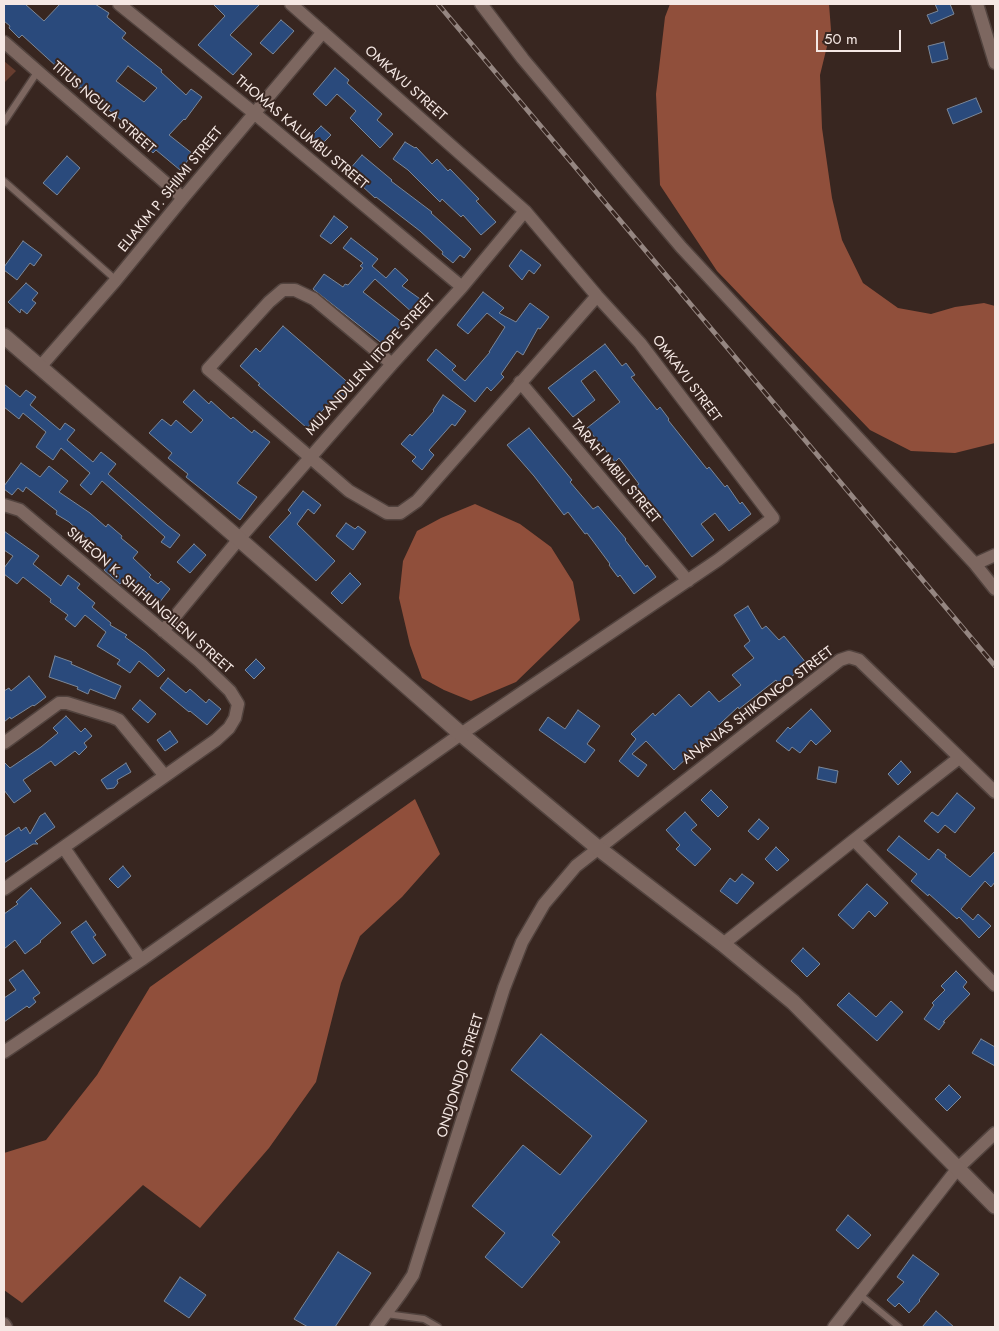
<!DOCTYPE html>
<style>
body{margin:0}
#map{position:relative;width:999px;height:1331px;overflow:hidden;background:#382620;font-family:Jost,sans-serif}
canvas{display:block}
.frame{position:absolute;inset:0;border:5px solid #f5e8e4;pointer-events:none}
.scale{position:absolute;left:816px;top:30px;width:85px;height:22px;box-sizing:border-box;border:2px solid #f5e8e4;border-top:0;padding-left:6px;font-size:15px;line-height:18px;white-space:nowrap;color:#f5e8e4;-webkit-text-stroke:4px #382620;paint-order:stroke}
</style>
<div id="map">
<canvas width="999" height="1331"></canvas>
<div class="frame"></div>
<div class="scale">50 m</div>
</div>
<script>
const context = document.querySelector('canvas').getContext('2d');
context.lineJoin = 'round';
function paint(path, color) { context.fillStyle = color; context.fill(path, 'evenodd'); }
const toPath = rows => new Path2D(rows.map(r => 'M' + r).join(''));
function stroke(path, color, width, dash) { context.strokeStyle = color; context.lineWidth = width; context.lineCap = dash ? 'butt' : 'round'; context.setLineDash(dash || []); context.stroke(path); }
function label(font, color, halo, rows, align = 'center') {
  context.font = font + ' Jost,sans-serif'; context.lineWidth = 4; context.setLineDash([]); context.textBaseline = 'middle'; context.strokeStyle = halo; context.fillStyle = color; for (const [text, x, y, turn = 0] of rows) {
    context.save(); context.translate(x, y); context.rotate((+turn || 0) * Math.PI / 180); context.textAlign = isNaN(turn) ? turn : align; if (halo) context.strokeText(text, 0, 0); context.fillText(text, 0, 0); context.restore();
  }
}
const green = toPath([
 [4,61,16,71,4,83]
]);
const water = toPath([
 [670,4,829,4,831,30,820,75,822,128,832,198,842,240,863,283,898,308,931,314,955,307,984,303,995,306,995,443,955,453,911,451,870,430,717,271,660,185,656,94,665,17],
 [475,504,520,524,551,547,573,582,580,620,516,682,471,701,444,690,422,678,410,645,399,598,403,561,417,531,441,518],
 [415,799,440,854,402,897,360,936,341,983,316,1082,269,1148,200,1228,143,1185,22,1303,4,1290,4,1153,46,1140,97,1075,150,987]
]);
const building = toPath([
 [4,4,25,4,44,21,60,4,95,4,109,13,107,17,126,33,122,38,162,70,161,72,186,95,191,89,202,97,185,120,184,119,169,135,193,154,180,170,156,150,153,153,125,127,127,125,81,87,78,89,67,80,69,78,22,35,19,38,9,28,10,26,4,21,4,4],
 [128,66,157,88,144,102,116,81,128,66],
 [213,4,260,4,230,35,252,54,233,75,198,45,225,16,213,4],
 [935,4,950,4,954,14,931,24,927,15,938,11,935,4],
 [281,20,294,31,273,54,260,43,281,20],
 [944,42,948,59,932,63,928,46,944,42],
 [335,68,349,80,347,83,382,114,377,120,393,134,380,148,350,118,356,111,337,94,326,106,313,94,335,68],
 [976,98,982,112,953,124,947,109,976,98],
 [321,126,331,135,321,145,311,136,321,126],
 [405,142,415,148,416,147,432,164,437,159,448,171,450,169,479,199,476,201,496,222,481,235,463,215,461,217,442,199,440,202,408,170,393,159,405,142],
 [362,155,392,180,391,181,432,212,431,213,471,249,464,258,460,255,453,263,442,254,443,252,420,231,376,197,375,198,361,185,363,183,349,170,362,155],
 [67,156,80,168,57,195,43,183,67,156],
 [334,216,348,227,331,244,320,236,334,216],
 [351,238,378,259,372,266,386,278,395,268,408,280,402,286,423,301,414,314,375,279,363,292,403,323,384,345,313,289,324,274,343,287,345,284,348,285,363,268,360,266,363,263,343,248,351,238],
 [23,241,42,255,34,266,30,263,17,280,4,270,4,267,23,241],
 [521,250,541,265,534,274,529,270,522,280,509,266,521,250],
 [26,283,38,293,32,300,36,303,27,314,21,309,20,313,8,302,26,283],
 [483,292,504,308,499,313,516,322,530,303,549,317,540,329,538,328,523,355,517,351,501,374,504,377,491,391,487,387,475,402,427,360,436,349,456,366,452,370,465,381,490,352,489,352,505,327,487,313,468,334,457,325,483,292],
 [283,326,352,386,336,404,332,400,307,428,258,385,260,384,240,366,256,348,260,352,283,326],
 [605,344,622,366,626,363,635,375,631,377,657,410,660,407,669,419,668,420,707,469,709,467,725,487,727,485,740,504,742,502,751,514,729,531,715,513,701,524,714,540,692,557,646,497,641,501,632,489,639,484,619,458,615,462,587,428,620,402,595,370,581,381,595,400,573,417,548,388,605,344],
 [4,384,20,397,26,390,36,397,30,405,60,430,65,423,75,430,67,440,93,462,101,452,116,464,108,474,167,525,180,535,170,548,161,542,165,537,102,481,91,495,80,485,90,473,61,448,53,460,36,447,46,432,23,413,19,419,4,407,4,384],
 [194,390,209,404,211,401,231,419,233,417,252,433,254,430,270,442,237,483,257,497,240,520,186,477,188,474,168,458,172,453,149,433,162,419,171,426,176,420,191,433,203,420,183,402,194,390],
 [443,395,466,411,455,426,452,424,429,450,434,455,422,470,412,461,416,457,401,444,410,434,412,436,434,411,433,410,443,395],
 [529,428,572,480,570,482,593,509,598,506,626,539,625,540,646,567,647,565,656,577,634,594,620,575,618,577,609,565,610,564,587,533,585,534,568,512,564,515,534,476,507,445,529,428],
 [21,463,40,477,49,466,68,481,59,492,90,513,106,527,108,524,122,536,121,538,138,552,133,558,151,575,149,577,158,584,161,581,170,589,159,603,143,590,142,592,126,577,120,584,104,570,110,562,90,545,92,543,69,522,56,514,57,511,26,487,23,492,18,488,12,495,4,489,4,486,21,463],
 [303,491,321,505,314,514,308,509,297,524,335,561,316,581,269,537,291,513,288,510,303,491],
 [346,523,355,529,358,526,366,532,353,550,336,536,346,523],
 [4,531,39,556,33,564,61,586,68,575,80,584,77,588,95,603,92,607,111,623,110,625,127,635,125,637,146,652,165,670,158,677,139,661,130,673,117,664,120,660,97,646,106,632,85,615,75,627,65,619,68,615,50,602,51,599,23,577,17,584,4,574,4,568,13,556,4,550,4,531],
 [194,544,206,555,190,573,177,562,194,544],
 [350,573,361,584,342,604,331,593,350,573],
 [748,606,762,629,766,626,779,640,784,636,807,664,780,686,776,680,739,709,738,707,706,737,707,739,691,756,690,755,674,770,646,741,632,754,647,765,638,777,619,761,636,739,631,734,653,713,655,716,679,694,691,707,709,691,719,702,741,685,732,675,754,658,744,646,750,641,734,615,748,606],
 [55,656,72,662,71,664,121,686,115,699,90,689,88,694,77,689,78,687,49,677,55,656],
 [256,659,265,668,254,679,245,670,256,659],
 [29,676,46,697,34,706,33,705,11,719,10,717,4,722,4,691,9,688,11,691,29,676],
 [168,678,186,693,190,689,206,703,209,699,221,709,207,725,190,711,189,712,160,688,168,678],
 [140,700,156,714,148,723,132,709,140,700],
 [811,709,831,731,816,745,811,740,800,753,792,747,789,751,776,741,788,727,790,729,811,709],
 [578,710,600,726,587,744,595,750,585,763,539,730,548,717,565,729,578,710],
 [66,716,81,732,85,728,92,736,84,743,87,747,79,755,75,751,55,766,51,761,23,780,31,791,14,803,4,790,4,762,10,768,41,747,58,733,53,728,66,716],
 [170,731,178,742,165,751,157,740,170,731],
 [901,761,911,772,898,785,888,774,901,761],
 [126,763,131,772,117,780,118,783,114,788,107,789,101,780,126,763],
 [819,767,838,771,836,783,817,779,819,767],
 [711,790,728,807,718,817,701,800,711,790],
 [957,793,975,808,955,833,945,825,938,833,924,821,932,812,938,816,957,793],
 [685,812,697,825,691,830,711,849,695,866,676,849,680,845,666,830,685,812],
 [45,813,55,827,35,841,38,844,33,844,4,863,4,837,19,827,21,831,26,827,30,834,40,816,45,813],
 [759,819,769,828,758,840,748,831,759,819],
 [899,836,929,860,938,849,946,855,945,857,970,877,995,851,995,882,991,887,985,881,961,909,973,920,978,914,991,926,979,938,959,917,957,919,929,894,928,896,911,881,917,874,887,850,899,836],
 [776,847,789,860,777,871,765,859,776,847],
 [123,866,131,876,118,888,109,879,123,866],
 [742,874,754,883,737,904,720,891,730,878,735,882,742,874],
 [867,884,888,903,875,917,869,911,853,929,838,915,867,884],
 [31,888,61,923,40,941,41,942,25,954,15,940,4,949,4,914,18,904,16,902,31,888],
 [86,921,96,935,93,937,106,955,93,964,71,932,86,921],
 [803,948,820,964,807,977,791,961,803,948],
 [23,970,40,993,33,998,36,1002,29,1008,27,1006,4,1022,4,998,16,990,9,980,23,970],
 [956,971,967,982,963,987,970,994,943,1022,945,1022,939,1030,924,1019,934,1005,932,1003,945,990,941,986,956,971],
 [849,993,876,1017,891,1001,903,1012,877,1041,837,1005,849,993],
 [541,1034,647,1121,552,1235,560,1242,522,1288,485,1257,505,1233,472,1206,523,1145,560,1175,592,1136,511,1070,541,1034],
 [981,1039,995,1047,995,1066,972,1053,981,1039],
 [949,1085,961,1097,947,1111,935,1099,949,1085],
 [848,1215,871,1235,858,1249,836,1230,848,1215],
 [338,1252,371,1273,335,1327,308,1327,294,1319,338,1252],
 [913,1255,939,1274,919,1300,920,1301,909,1313,899,1303,895,1307,887,1300,904,1282,897,1277,913,1255],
 [180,1277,206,1295,189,1318,164,1301,180,1277],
 [936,1311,954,1327,922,1327,936,1311]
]);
const lane = toPath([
 [4,122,38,71],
 [4,181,116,280],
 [859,1294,899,1327],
 [386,1314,424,1319,438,1327]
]);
const street = toPath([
 [119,4,254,113,462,287],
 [481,4,523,59,681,247,975,564,995,589],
 [977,4,995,63],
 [4,42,183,198],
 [392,364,314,299,295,290,283,290,269,302,208,369,349,491,387,513,400,513,417,501,597,296],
 [40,367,116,280,183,198,323,32],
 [520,382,688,581],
 [4,505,20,510,199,661,230,691,238,704,235,718,229,728,216,740,165,776,119,720,112,717,67,703,59,703,4,743],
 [975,564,995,555],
 [163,631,239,539,392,364,462,287,525,211],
 [854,840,995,985],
 [64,848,141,960],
 [4,889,165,776],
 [723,944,854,840,959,758],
 [4,1052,141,960,461,734,718,560,773,518,640,343,597,296,525,211,291,4],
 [4,1324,6,1327],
 [376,1327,401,1293,413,1275,504,988,522,942,544,904,576,866,840,660,849,657,859,660,995,792],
 [834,1327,958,1168,995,1133]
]);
const secondary = toPath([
 [4,336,239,539,461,734,598,848,723,944,793,1002,995,1206]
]);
const rail = toPath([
 [438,4,995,666]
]);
const streetNames = [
 ["OMKAVU STREET",405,84,42],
 ["TITUS NGULA STREET",103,108,41],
 ["THOMAS KALUMBU STREET",301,133,40],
 ["ELIAKIM P. SHIIMI STREET",171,190,-51],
 ["MULANDULENI IITOPE STREET",371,365,-48],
 ["OMKAVU STREET",686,379,53],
 ["TARAH IMBILI STREET",615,472,50],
 ["SIMEON K. SHIHUNGILENI STREET",149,601,41],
 ["ANANIAS SHIKONGO STREET",758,706,-37],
 ["ONDJONDJO STREET",461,1076,-73]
];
paint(green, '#673d2f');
paint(water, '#904f3b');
paint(building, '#2a4a7c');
stroke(building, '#7b8798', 1);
stroke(lane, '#52433e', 9);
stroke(street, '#52433e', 15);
stroke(secondary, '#52433e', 18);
stroke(lane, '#7d6760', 6);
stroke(street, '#7d6760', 12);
stroke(secondary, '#7d6760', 15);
stroke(rail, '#958681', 5);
stroke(rail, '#382620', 3, [9]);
label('14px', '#f5e8e4', '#382620', streetNames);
</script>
